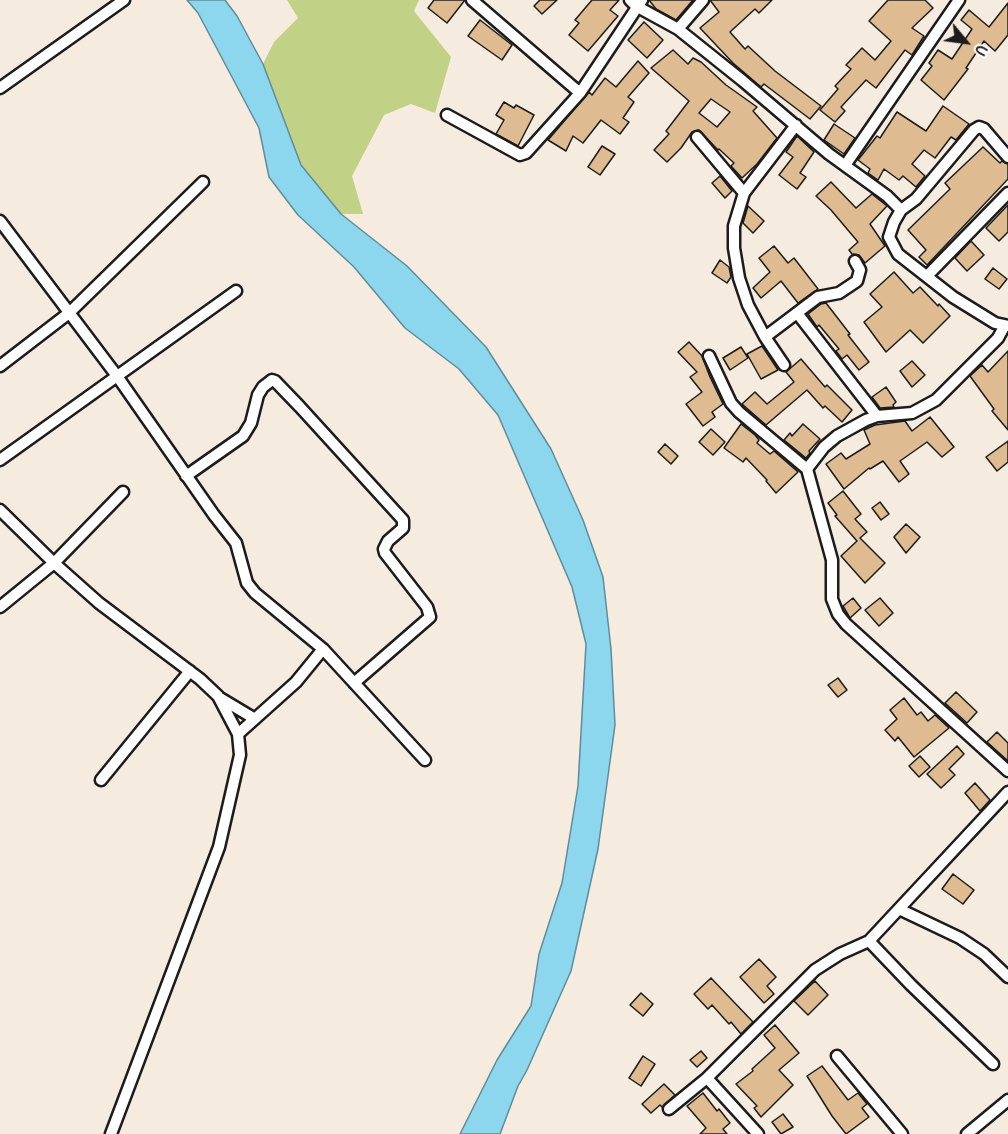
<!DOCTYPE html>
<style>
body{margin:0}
#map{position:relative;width:1008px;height:1134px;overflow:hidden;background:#f5ebde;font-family:"Patrick Hand",sans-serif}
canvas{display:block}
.north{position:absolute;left:936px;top:12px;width:60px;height:60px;-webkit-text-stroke:4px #fff;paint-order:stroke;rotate:119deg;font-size:16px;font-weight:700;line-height:24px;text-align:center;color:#1c1c1c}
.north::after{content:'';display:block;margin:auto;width:21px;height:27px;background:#1c1c1c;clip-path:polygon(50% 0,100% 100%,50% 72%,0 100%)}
</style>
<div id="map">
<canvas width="1008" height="1134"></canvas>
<div class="north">U</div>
</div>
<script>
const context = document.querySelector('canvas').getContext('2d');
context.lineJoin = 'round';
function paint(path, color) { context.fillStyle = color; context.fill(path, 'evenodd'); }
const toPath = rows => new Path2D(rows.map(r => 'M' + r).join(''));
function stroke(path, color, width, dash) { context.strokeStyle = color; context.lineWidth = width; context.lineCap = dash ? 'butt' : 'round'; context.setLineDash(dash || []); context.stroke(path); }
const green = toPath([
 [287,0,419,0,414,11,451,57,435,113,411,104,384,115,352,176,363,214,341,214,301,165,263,64,274,42,298,18]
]);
const water = toPath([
 [187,0,225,0,237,16,263,64,301,165,341,214,407,266,486,347,551,449,583,520,603,577,611,649,615,725,598,849,571,971,527,1070,518,1086,500,1134,460,1134,497,1060,531,1006,539,954,562,883,578,786,586,644,572,587,498,415,459,369,405,328,354,267,298,215,269,177,259,128,198,13,187,0]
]);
const building = toPath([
 [434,0,465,0,447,23,428,8,434,0],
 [540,0,557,0,542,14,534,6,540,0],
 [592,0,619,0,610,10,618,16,588,51,569,35,579,23,575,20,592,0],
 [649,0,693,0,676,20,656,9,649,0],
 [710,0,772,0,759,13,755,9,730,32,745,49,748,46,775,71,821,106,810,119,764,84,761,87,733,63,700,28,719,12,710,0],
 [888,0,925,0,933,8,912,28,924,36,912,55,905,50,876,88,866,80,841,107,845,111,835,122,820,110,838,89,835,86,851,69,846,65,862,48,875,60,891,41,869,21,888,0],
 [1008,3,1008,35,995,51,984,41,966,68,968,69,944,100,921,80,932,66,929,63,938,50,952,59,972,29,961,20,969,10,989,27,1008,3],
 [480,20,512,45,502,60,468,36,480,20],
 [644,22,663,40,647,58,628,40,644,22],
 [673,50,688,64,693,58,701,62,726,85,757,107,753,111,777,138,757,164,742,178,731,166,734,163,719,149,718,150,699,130,692,132,681,148,667,162,654,150,669,134,666,131,689,101,651,68,673,50],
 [711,99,730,112,717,127,699,113,711,99],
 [638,61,649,73,628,97,634,102,623,118,629,122,620,134,601,120,583,143,573,136,566,151,548,140,589,92,592,95,605,78,616,87,638,61],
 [504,102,514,108,516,105,534,115,518,146,496,134,504,120,496,115,504,102],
 [943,106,969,124,956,140,951,137,935,158,924,150,912,164,925,176,916,187,903,176,899,180,884,169,878,180,868,173,870,169,858,160,877,136,880,138,897,112,926,131,943,106],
 [834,124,855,138,844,154,824,140,834,124],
 [797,136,814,152,800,173,806,177,797,189,779,175,793,157,786,152,797,136],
 [602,146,615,154,600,175,588,167,602,146],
 [983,147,1000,163,1002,161,1008,164,1008,179,927,265,919,257,926,250,908,230,950,189,945,183,983,147],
 [720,176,732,191,725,198,712,183,720,176],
 [831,182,856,208,872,194,887,206,870,224,885,246,865,263,859,255,852,254,849,250,858,242,831,210,816,196,831,182],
 [1008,205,1008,232,999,241,986,228,1008,205],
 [748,206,764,221,753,233,743,223,748,206],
 [971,241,984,255,967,271,955,258,971,241],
 [774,246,788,263,794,258,818,289,798,303,781,281,761,298,753,288,770,272,759,258,774,246],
 [720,260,729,267,731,277,727,283,712,273,720,260],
 [993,268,1007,279,999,289,985,279,993,268],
 [894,272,913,293,920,287,938,306,939,304,950,316,923,343,910,330,886,352,864,322,882,307,870,294,894,272],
 [826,303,850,334,848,335,869,362,859,370,847,355,842,359,836,351,839,349,819,325,817,327,808,314,821,304,826,303],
 [689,342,702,356,710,377,723,404,712,412,715,417,703,426,686,404,702,392,690,377,697,372,678,352,689,342],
 [762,346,778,370,761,379,747,354,762,346],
 [741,347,748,358,730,370,723,358,741,347],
 [1008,351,1008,430,992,411,994,409,970,376,982,365,988,372,1008,351],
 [801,359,825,387,827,385,852,410,842,422,825,406,823,408,807,390,766,425,742,404,755,392,767,404,794,382,786,372,801,359],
 [912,361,925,375,912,387,900,371,912,361],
 [886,387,896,402,893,405,894,407,880,408,872,397,886,387],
 [930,417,954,447,942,457,927,442,900,461,909,474,899,482,883,461,870,469,869,468,844,489,826,464,841,453,846,459,870,444,864,430,875,425,905,421,912,431,930,417],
 [741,424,755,435,759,440,757,443,770,454,774,451,798,472,776,493,766,481,767,480,746,458,743,462,724,448,741,424],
 [803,424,820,439,809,451,810,453,806,458,784,440,790,433,792,436,803,424],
 [711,429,725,442,713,455,699,442,711,429],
 [1008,441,1008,462,997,471,986,457,1008,441],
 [665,444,678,456,671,464,658,452,665,444],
 [843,491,861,514,855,519,867,532,860,538,885,563,865,583,841,556,857,541,835,516,837,515,828,503,843,491],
 [880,502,889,514,881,520,872,508,880,502],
 [906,524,920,537,906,553,894,537,906,524],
 [853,598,861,608,850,618,843,606,853,598],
 [880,598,893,613,879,626,865,610,880,598],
 [838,678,847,690,838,697,828,685,838,678],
 [956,692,977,712,967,723,945,703,956,692],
 [904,698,917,715,921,712,928,721,935,715,949,728,914,757,898,737,895,741,885,730,897,719,890,710,904,698],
 [997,732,1008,743,1008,761,987,742,997,732],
 [957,746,964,754,949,769,955,775,941,788,927,774,957,746],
 [920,756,930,767,919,777,909,766,920,756],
 [975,783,990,800,980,811,965,793,975,783],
 [953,874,974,890,963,904,942,889,953,874],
 [759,959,776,977,767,986,774,994,764,1003,740,977,759,959],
 [711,978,753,1022,741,1034,731,1022,729,1024,712,1005,708,1009,694,994,711,978],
 [815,981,828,995,808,1015,794,1001,815,981],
 [641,993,653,1004,643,1016,630,1005,641,993],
 [775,1025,799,1053,779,1070,793,1085,761,1117,754,1108,757,1106,736,1084,753,1071,752,1069,775,1048,764,1035,775,1025],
 [701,1051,707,1058,697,1067,690,1060,701,1051],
 [643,1056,655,1064,641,1086,629,1078,643,1056],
 [822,1066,848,1100,858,1093,867,1104,862,1108,869,1117,846,1134,832,1116,807,1076,822,1066],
 [664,1084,675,1095,662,1107,660,1105,651,1113,642,1104,664,1084],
 [703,1093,717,1111,719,1109,730,1123,723,1129,727,1134,700,1134,706,1128,687,1106,703,1093],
 [783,1114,793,1127,781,1134,772,1122,783,1114]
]);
const street = toPath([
 [472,0,580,93],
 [630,0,636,6,678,29,743,81,829,154,887,196,901,210,894,222,889,237,898,254,953,297,995,323,1008,326],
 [678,29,703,0],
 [0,88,124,0],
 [447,115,520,155,526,153,580,93,642,0],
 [697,137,744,193],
 [846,164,959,0],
 [901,210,916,199,974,130,979,127,984,129,1008,157],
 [0,221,117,376,214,515,236,543,247,583,255,593,323,649,425,760],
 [927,276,1008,193],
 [797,313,877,416],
 [765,337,818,297,839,293,857,281,860,270,855,261],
 [709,356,731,403,739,412,807,469,832,560,832,599,838,614,846,624,1008,771],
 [784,365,765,337,748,305,739,278,734,248,734,226,744,193,796,125],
 [0,366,69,313,203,182],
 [0,460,236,291],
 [807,469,824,447,837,436,866,420,877,416,912,413,936,400,998,338,1004,327],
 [186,476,243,436,251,423,258,395,263,387,272,380,275,381,300,407,403,520,403,528,388,541,384,549,385,553,427,607,430,617,354,683],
 [0,510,54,563,99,603,200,679,218,696,238,734,240,755,219,847,111,1134],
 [0,607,54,563,123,492],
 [220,698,255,719],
 [238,734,296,682,323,649],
 [101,780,190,671],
 [899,909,960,938,984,954,1008,977],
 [869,941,911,985,993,1064],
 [837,1056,902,1134],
 [707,1078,758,1134],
 [669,1109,707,1078,815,970,840,954,869,941,1008,792],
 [967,1134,1008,1100]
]);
paint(green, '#c1d186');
paint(water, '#8dd7ee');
stroke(water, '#608c9a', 1.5);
paint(building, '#debb90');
stroke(building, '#1c1c1c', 1.5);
stroke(street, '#1c1c1c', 15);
stroke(street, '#fff', 10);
</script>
